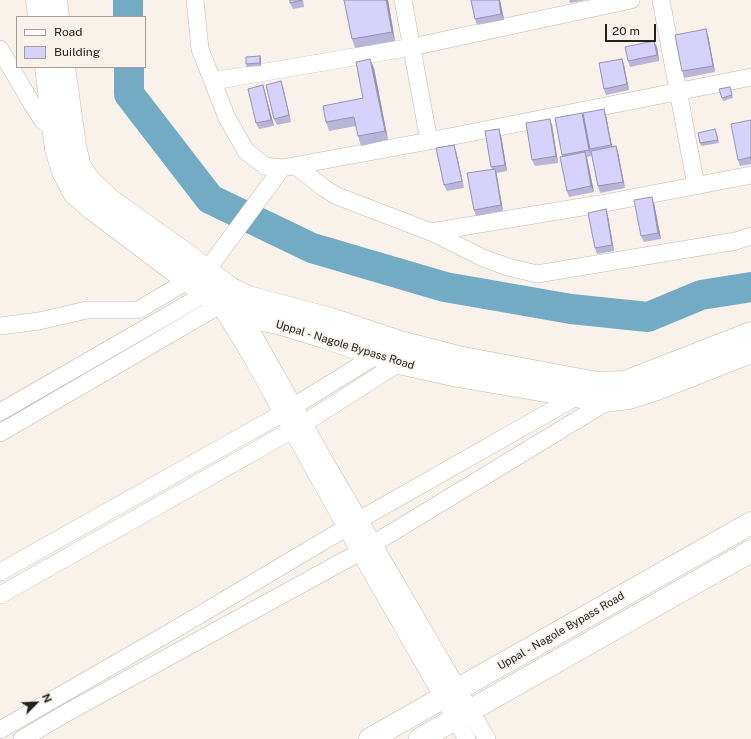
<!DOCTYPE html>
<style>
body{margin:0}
#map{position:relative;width:751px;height:739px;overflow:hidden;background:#f9f2eb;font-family:"Public Sans",sans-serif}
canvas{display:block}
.legend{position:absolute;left:16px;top:16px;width:130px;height:52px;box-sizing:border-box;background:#f9f2eb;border:1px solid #a39e99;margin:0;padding:5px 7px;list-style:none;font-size:12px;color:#23211e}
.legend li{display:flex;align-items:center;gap:8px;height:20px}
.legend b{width:20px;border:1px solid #a39e99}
.north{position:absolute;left:16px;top:683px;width:40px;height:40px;-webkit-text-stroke:3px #f9f2eb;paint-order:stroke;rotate:66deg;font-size:11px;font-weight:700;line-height:16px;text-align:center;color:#23211e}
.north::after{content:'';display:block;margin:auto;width:14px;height:18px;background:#23211e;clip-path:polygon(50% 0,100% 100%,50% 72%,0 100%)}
.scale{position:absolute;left:605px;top:24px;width:51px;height:18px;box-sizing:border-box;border:2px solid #23211e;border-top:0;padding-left:5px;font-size:12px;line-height:14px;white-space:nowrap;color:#23211e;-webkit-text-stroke:3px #f9f2eb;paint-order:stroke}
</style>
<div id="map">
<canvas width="751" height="739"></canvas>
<ul class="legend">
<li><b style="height:5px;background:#fff"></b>Road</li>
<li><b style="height:11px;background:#d7d2fb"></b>Building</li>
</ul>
<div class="north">N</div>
<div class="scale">20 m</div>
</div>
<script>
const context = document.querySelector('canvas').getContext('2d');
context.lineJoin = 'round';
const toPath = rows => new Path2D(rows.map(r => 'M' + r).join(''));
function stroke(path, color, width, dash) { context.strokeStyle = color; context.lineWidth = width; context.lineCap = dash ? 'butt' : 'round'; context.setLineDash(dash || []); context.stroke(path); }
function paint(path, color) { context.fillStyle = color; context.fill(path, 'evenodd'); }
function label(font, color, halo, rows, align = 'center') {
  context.font = font + ' "Public Sans",sans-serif'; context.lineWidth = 3.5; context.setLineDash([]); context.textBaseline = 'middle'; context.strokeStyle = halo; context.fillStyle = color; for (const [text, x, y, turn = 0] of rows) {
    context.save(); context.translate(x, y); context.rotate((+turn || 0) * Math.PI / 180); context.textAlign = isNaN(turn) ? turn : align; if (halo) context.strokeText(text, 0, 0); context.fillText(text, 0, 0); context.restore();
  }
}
const river = toPath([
 [128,0,128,17],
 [129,67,129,94,210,199,312,248,445,287,571,309,648,317,701,295,751,287]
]);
const street = toPath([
 [195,0,200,49,227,118,246,151,265,166,282,168,429,141,751,77],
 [403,0,429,141],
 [661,0,696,186],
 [0,49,32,104,43,121,53,128],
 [213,81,412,47,631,0],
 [296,166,324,188,337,196,431,232,600,204,751,175],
 [431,232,483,258,508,267,537,274,736,241,751,236],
 [207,270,282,168],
 [220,305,251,356,360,552,467,739],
 [242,309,242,315,324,460,487,739],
 [0,326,39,321,87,310,138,310,189,280],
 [0,412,205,294,211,285],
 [0,433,220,305,226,295],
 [0,572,283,413,377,355,383,349],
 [0,595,303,424,399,363,405,358],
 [0,730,174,630,359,520,581,394],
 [22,739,68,712,360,552,613,398]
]);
const secondary = toPath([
 [37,0,39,17],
 [56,0,58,17],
 [46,67,56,149,63,172,74,193,91,208,220,305,247,317,278,323,324,337,399,363,458,376,604,401,629,398,657,389,751,352],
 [64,67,75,146,80,167,90,181,110,200,187,255,230,288,248,297,331,319,400,342,458,357,597,383,625,382,751,333],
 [370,739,751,523],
 [420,739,751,551]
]);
const wall = toPath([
 [303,0,304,7,293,9,290,3],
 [388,0,395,41,355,48,352,39],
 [471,0,500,0,504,20,477,25,475,19],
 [569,0,586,0,570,3],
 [708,35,715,72,684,78,682,71],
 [657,47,659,61,630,67,628,61],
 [260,56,261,59,261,66,247,67,246,64],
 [622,59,624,65,629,90,606,95,604,89],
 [374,68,388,140,361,146,358,136,356,126,329,131,326,122,363,98],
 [263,85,265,92,274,126,259,129,256,123],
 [283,87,291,122,277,125,274,119],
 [731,90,733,98,723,101,722,98],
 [582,113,584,119,606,115,612,147,618,152,625,188,600,193,598,186,590,149,591,156,587,157,594,192,569,197,567,191,562,155],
 [751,120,751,164,740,166,738,160],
 [552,125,558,163,535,166,532,160],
 [716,132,719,143,701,146,700,143],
 [501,135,507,171,496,173,503,211,476,216,474,210,492,169,491,167],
 [454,145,456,151,464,188,447,191,444,185],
 [654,203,661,239,644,242,641,236],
 [606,209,608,216,614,251,597,254,595,248]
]);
const shadedWall = toPath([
 [386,0,388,0,395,41,392,32],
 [499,0,500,0,504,20,501,14],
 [706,29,708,35,715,72,713,66],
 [654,41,657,47,659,61,657,55],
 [260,56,261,59,261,66,260,63],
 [370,59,374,68,388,140,385,131],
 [622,59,624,65,629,90,627,84],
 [281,81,283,87,291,122,289,115],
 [263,85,265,92,274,126,271,120],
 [604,109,606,115,613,151,611,145],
 [582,113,584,119,591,156,589,150],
 [550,119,552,125,558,163,556,156],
 [499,129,501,135,507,171,505,165],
 [454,145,456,151,464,188,462,181],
 [616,146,618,152,625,188,623,182],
 [585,152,587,158,594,192,591,186],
 [495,169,497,175,503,211,501,205],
 [652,197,654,203,661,239,658,233],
 [606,209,608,216,614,251,612,245]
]);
const building = toPath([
 [290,0,302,0,290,3,290,0],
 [344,0,386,0,392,32,352,39,344,0],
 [471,0,499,0,501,14,475,19,471,0],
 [706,29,713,66,682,71,675,35,706,29],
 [654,41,657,55,628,61,625,47,654,41],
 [260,56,260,63,246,64,246,57,260,56],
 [370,59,385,131,358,136,354,117,326,122,323,106,363,98,356,62,370,59],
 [622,59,627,84,604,89,599,63,622,59],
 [281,81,289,115,274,119,266,85,281,81],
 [263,85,271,120,256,123,248,89,263,85],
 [730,87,732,95,722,98,719,89,730,87],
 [604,109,611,145,590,149,583,113,604,109],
 [582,113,589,150,562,155,555,118,582,113],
 [550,119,556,156,532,160,526,123,550,119],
 [751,120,751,157,738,160,731,124,751,120],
 [499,129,505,165,491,167,485,131,499,129],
 [715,129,718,140,700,143,698,133,715,129],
 [454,145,462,181,444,185,436,148,454,145],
 [616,146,623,182,598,186,591,151,616,146],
 [585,152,591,186,567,191,560,157,585,152],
 [495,169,501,205,474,210,467,173,495,169],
 [652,197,658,233,641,236,634,200,652,197],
 [606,209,612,245,595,248,588,213,606,209]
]);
const streetNames = [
 ["Uppal - Nagole Bypass Road",345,345,17],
 ["Uppal - Nagole Bypass Road",561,631,-30]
];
stroke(river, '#73abc5', 30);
stroke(street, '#bfb9b2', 18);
stroke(secondary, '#bfb9b2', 23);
stroke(street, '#fff', 17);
stroke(secondary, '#fff', 22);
paint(wall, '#b9b5d8');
paint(shadedWall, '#9693b0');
paint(building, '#d7d2fb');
stroke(building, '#9693b0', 1);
label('11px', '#23211e', '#f9f2eb', streetNames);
</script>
